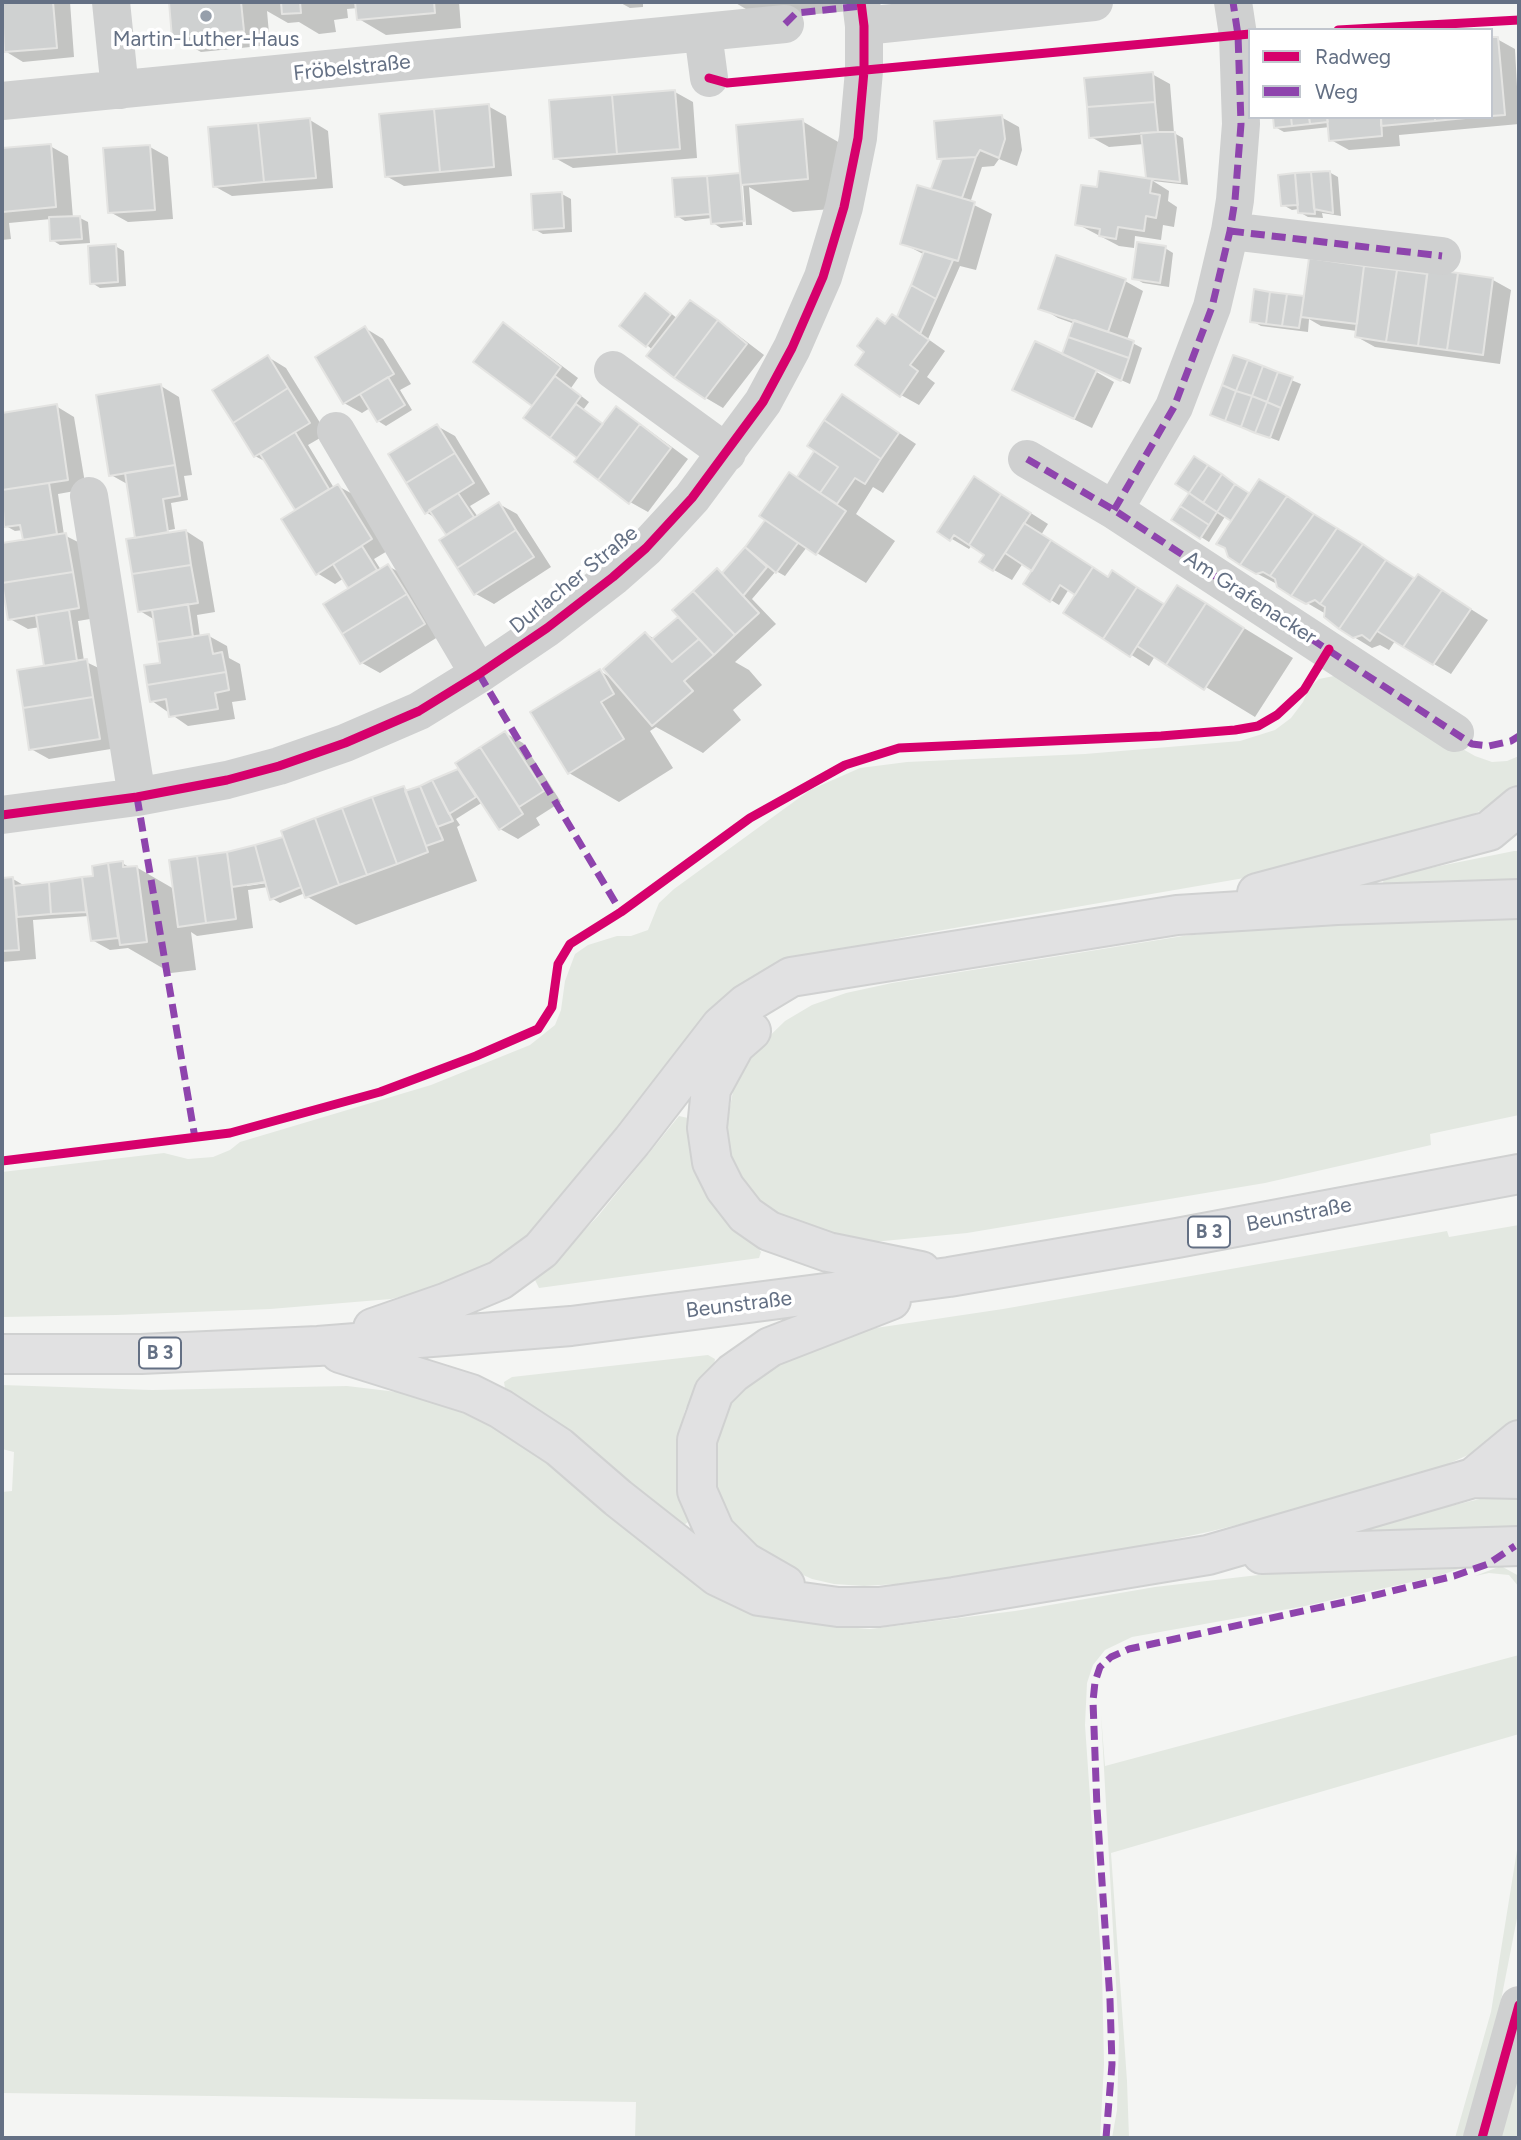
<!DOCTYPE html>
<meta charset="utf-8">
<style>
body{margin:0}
#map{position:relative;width:1521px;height:2140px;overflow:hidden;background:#f4f5f3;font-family:Figtree,sans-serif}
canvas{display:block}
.frame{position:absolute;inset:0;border:4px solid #647084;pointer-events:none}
.legend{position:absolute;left:1248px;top:28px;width:245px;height:91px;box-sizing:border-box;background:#fff;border:2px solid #c1c6ce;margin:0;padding:9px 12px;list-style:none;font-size:21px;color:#647084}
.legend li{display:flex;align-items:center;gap:14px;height:35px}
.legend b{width:35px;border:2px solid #c1c6ce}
</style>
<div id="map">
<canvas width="1521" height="2140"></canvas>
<div class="frame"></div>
<ul class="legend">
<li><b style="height:9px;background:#d6006c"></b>Radweg</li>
<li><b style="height:9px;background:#8e44ad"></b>Weg</li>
</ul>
</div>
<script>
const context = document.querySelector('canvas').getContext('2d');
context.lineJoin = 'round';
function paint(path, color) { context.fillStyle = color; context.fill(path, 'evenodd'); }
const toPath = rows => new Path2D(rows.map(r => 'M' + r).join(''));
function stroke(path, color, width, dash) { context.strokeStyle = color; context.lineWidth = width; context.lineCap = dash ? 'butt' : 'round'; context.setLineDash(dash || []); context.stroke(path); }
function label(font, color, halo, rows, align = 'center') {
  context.font = font + ' Figtree,sans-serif'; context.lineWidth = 7; context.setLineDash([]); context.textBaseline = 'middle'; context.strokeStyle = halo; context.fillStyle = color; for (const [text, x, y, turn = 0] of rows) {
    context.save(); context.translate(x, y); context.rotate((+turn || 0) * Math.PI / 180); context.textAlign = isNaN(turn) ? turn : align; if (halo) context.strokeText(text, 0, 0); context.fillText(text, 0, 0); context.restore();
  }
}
const green = toPath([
 [1334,676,1475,756,1492,762,1507,761,1519,756,1519,788,1484,809,1439,830,1250,877,908,936,855,947,805,964,530,1234,498,1258,467,1276,436,1288,391,1299,270,1309,116,1315,2,1317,2,1172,164,1153,188,1159,213,1157,230,1150,240,1142,431,1085,530,1045,555,1025,561,1010,565,981,575,954,588,945,617,936,631,936,648,930,659,903,674,889,810,790,860,768,907,762,1085,754,1240,741,1275,730,1291,718,1303,702,1309,688,1319,679],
 [1514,851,1519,851,1519,882,1384,885,1383,882,1385,877],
 [1516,918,1519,919,1519,1115,1430,1134,1431,1145,1265,1183,967,1233,873,1242,832,1238,776,1217,761,1205,744,1186,728,1149,726,1128,734,1086,749,1056,785,1021,812,1005,846,993,892,983,1183,936,1313,921],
 [679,1116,688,1118,691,1156,710,1200,737,1231,758,1248,761,1252,759,1258,539,1288,534,1278,559,1257,598,1216],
 [1519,1225,1519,1419,1486,1447,1430,1472,1322,1504,1208,1532,1107,1553,914,1583,864,1586,834,1584,812,1579,768,1559,737,1530,724,1511,717,1493,712,1458,728,1404,769,1365,869,1329,1003,1309,1447,1231,1449,1237],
 [708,1355,715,1359,714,1366,698,1387,685,1410,678,1438,678,1478,688,1518,688,1522,684,1525,675,1522,596,1453,505,1388,504,1382,512,1377],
 [2,1385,152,1390,347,1386,397,1392,476,1413,770,1614,832,1626,870,1629,1015,1611,1155,1587,1362,1563,1477,1563,1438,1576,1305,1606,1132,1637,1105,1650,1093,1665,1087,1683,1085,1725,1102,1971,1104,2064,1100,2138,635,2138,636,2102,2,2093,2,1492,12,1491,14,1452,2,1449],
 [1519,1495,1519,1527,1359,1536,1354,1528,1493,1496],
 [1501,1566,1519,1576,1519,1587,1509,1575,1489,1573,1475,1576],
 [1519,1655,1519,1734,1111,1853,1127,2081,1129,2138,1112,2138,1117,2110,1119,2037,1101,1715,1105,1766],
 [1519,1838,1519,1908,1496,2026,1465,2138,1455,2138,1491,2012],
 [1519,2070,1519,2138,1499,2138]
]);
const shadow = toPath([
 [2,2,70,2,74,57,23,62,5,51],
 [170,2,459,2,461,28,386,35,359,19,358,8,347,9,348,18,334,20,336,32,319,34,299,22,288,23,267,11,270,45,201,52,174,37],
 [619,2,643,2,643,7,630,8],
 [734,2,860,2,860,10,763,19],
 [1491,39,1497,39,1515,49,1519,124,1399,135,1400,146,1349,150,1331,140,1330,127,1284,132,1275,127,1274,117,1491,117],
 [1152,74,1170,84,1174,133,1183,138,1188,185,1153,181,1169,191,1168,201,1177,207,1174,227,1163,225,1161,240,1135,236,1134,248,1119,246,1077,224,1098,189,1100,173,1155,181,1147,177,1144,144,1109,147,1091,137],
 [675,92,693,102,697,158,573,168,555,158],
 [488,106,506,116,512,176,404,186,386,176],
 [1001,117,1019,127,1022,150,1017,166,999,159,994,166,982,167,970,203,992,214,976,270,960,266,928,339,945,351,927,377,935,383,919,405,901,395,886,325,898,319,925,255,902,243,940,192,933,188,943,161,938,158],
 [310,120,328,131,333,188,232,196,214,186],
 [802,121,852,150,857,207,793,212,749,187,752,225,746,225,743,183,739,183,743,226,721,228,713,223,712,218,685,221,677,216,674,180,742,175],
 [50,146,68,156,73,218,80,218,88,222,90,243,60,245,52,240,51,219,9,223,11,239,2,240,2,150],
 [150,147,168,157,173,219,128,222,110,212],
 [1329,172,1338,177,1341,216,1322,213,1323,218,1308,217,1299,212,1299,209,1292,210,1283,205],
 [562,194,571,199,572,232,543,234,534,229],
 [115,246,124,251,126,286,100,288,92,283],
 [1165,248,1173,253,1169,287,1143,283,1134,278],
 [1310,260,1429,276,1429,271,1493,280,1511,290,1500,364,1375,347,1357,337,1357,331,1321,326,1309,319,1308,332,1261,326,1252,321,1305,298],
 [1125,281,1143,291,1127,340,1142,348,1130,384,1094,368,1093,370,1114,382,1092,428,1032,399,1072,360,1075,324,1058,318,1041,308],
 [654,300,678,319,691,303,709,313,764,355,723,408,706,398,647,345],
 [503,325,521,335,578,378,571,388,589,402,583,410,604,425,616,408,634,419,688,459,648,512,630,502,576,462,579,458,526,418,534,405,475,362],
 [365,328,383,339,411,384,400,390,412,410,386,426,378,421,370,408,362,413,344,403],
 [268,357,286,368,327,434,308,445,334,488,338,486,356,496,389,550,374,559,381,570,388,566,406,576,441,635,380,673,362,663,352,588,344,578,335,584,317,573,298,510,268,463,255,456],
 [1234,357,1301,384,1279,441,1221,419],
 [161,386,179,397,192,475,184,476,188,500,171,503,175,529,142,535,142,538,186,531,203,542,215,612,197,615,200,637,209,636,227,646,229,658,240,664,246,700,232,702,235,719,188,726,152,701,162,664,155,620,140,611,137,539,129,485,111,475],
 [56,406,74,417,86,489,58,494,64,535,84,545,96,618,78,621,84,661,105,671,117,748,49,759,31,749,49,667,40,627,28,629,10,619,2,568,2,545,28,541,23,530,15,531,6,526,2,501,2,415],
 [860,407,916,444,883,493,873,487,856,514,895,541,866,583,807,547,785,576,776,571,752,599,776,624,735,662,749,670,762,685,733,710,741,720,703,753,656,727,650,731,673,768,619,802,569,773,600,671,613,679,646,634,655,639,678,619,685,623,718,570,724,574,768,520,815,453,823,458],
 [437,426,455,436,490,494,470,506,478,517,499,504,517,514,551,567,494,604,476,594,449,535,437,519,426,512],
 [1203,463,1250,495,1277,492,1415,580,1436,587,1488,620,1451,674,1395,641,1389,650,1380,645,1372,648,1354,637,1326,614,1278,586,1278,582,1275,583,1256,573,1234,519,1226,515,1209,542,1201,537,1192,493],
 [993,489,1048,524,1041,535,1109,579,1130,583,1165,606,1177,587,1293,658,1255,717,1155,656,1149,666,1065,613,1078,594,1069,589,1059,605,1051,600,1034,570,1023,563,1012,580,994,570,986,554,972,545,969,549,940,532],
 [505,733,523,743,561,802,536,818,540,825,518,839,500,829,483,802,456,819,460,825,457,827,477,881,356,925,306,896,305,893,280,903,271,898,268,887,248,890,253,928,197,936,191,932,196,970,171,973,128,948,110,950,92,940,89,916,33,920,36,959,2,962,2,880,13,879,25,886,95,878,93,867,122,863,131,868,136,867,174,889,227,854,283,839,286,841,403,787,409,791,458,771,465,775,458,764],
 [273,879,274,882,247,886,247,883]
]);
const building = toPath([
 [2,2,53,2,57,48,4,52,2,2],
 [169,2,241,2,244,31,172,38,169,2],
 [281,2,300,2,301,13,282,14,281,2],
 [355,2,434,2,435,13,357,20,355,2],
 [1491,37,1498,37,1505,115,1491,116,1491,37],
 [1153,72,1155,102,1087,107,1084,78,1153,72],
 [675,90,680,149,617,154,612,95,675,90],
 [612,95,617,154,553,159,549,100,612,95],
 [1155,102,1158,132,1089,138,1087,107,1155,102],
 [489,104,494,167,440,172,434,109,489,104],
 [434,109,440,172,385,177,379,114,434,109],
 [1002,115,1005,139,999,158,980,150,976,157,937,159,934,121,1002,115],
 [1273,117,1291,117,1292,126,1274,128,1273,117],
 [1291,117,1309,117,1310,124,1292,126,1291,117],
 [1309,117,1327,117,1328,122,1310,124,1309,117],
 [1327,117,1381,117,1382,136,1329,141,1327,117],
 [1381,117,1435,117,1435,121,1381,126,1381,117],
 [1435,117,1475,117,1435,121,1435,117],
 [310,118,316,178,264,182,258,123,310,118],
 [803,119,808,179,741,185,736,125,803,119],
 [258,123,264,182,213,187,208,127,258,123],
 [1158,132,1175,132,1180,182,1146,178,1141,133,1158,132],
 [51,144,56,207,2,212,2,148,51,144],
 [150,145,155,210,108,213,103,148,150,145],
 [976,157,962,198,931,189,942,159,976,157],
 [1099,171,1152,179,1150,193,1160,195,1156,218,1146,216,1144,231,1118,227,1116,239,1099,236,1100,229,1075,225,1081,185,1097,187,1099,171],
 [1330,171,1333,213,1314,209,1311,172,1330,171],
 [1311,172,1315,214,1298,213,1295,173,1311,172],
 [740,173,744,221,711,224,707,176,740,173],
 [1295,173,1298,205,1281,206,1278,175,1295,173],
 [707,176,710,214,675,217,672,178,707,176],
 [917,185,975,202,958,261,900,244,917,185],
 [562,192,564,228,533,230,531,194,562,192],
 [80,216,82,239,50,241,49,217,80,216],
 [1137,242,1166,246,1160,283,1132,279,1137,242],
 [116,244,118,282,90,284,88,246,116,244],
 [924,251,953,260,936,299,911,285,924,251],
 [1056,255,1126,279,1108,332,1038,309,1056,255],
 [1309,258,1364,266,1357,324,1301,317,1309,258],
 [1364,266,1397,270,1386,342,1355,337,1364,266],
 [1428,269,1458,273,1447,350,1418,346,1428,269],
 [1397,270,1427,274,1418,346,1386,342,1397,270],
 [1458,273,1493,278,1483,355,1447,350,1458,273],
 [911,285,936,299,920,334,897,317,911,285],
 [1254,289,1270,292,1266,324,1250,322,1254,289],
 [1270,292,1287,294,1282,326,1266,324,1270,292],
 [645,293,671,314,646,347,619,326,645,293],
 [1287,294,1304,296,1299,328,1282,326,1287,294],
 [690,300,718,320,674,378,646,356,690,300],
 [892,314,929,340,910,365,918,371,900,397,855,365,864,352,857,346,877,318,885,324,892,314],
 [718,320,747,344,705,399,674,378,718,320],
 [1074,320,1134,341,1129,358,1068,337,1074,320],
 [503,322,561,367,532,406,473,362,503,322],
 [365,326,394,374,343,404,315,357,365,326],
 [1068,337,1129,358,1121,381,1062,354,1068,337],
 [1035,341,1097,370,1074,419,1012,390,1035,341],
 [268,355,288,388,233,423,212,390,268,355],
 [1233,355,1248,360,1236,391,1222,385,1233,355],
 [1248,360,1263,366,1252,396,1236,391,1248,360],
 [1263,366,1278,372,1267,402,1252,396,1263,366],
 [1278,372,1293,377,1281,408,1267,402,1278,372],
 [555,376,581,396,550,438,523,418,555,376],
 [388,377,405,405,377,422,360,394,388,377],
 [161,384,175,465,109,476,96,395,161,384],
 [1222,385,1236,391,1225,421,1210,415,1222,385],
 [288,388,310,423,254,457,233,423,288,388],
 [1236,391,1252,396,1241,427,1225,421,1236,391],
 [842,394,899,433,881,459,824,420,842,394],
 [1252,396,1267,402,1255,433,1241,427,1252,396],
 [1267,402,1281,408,1270,438,1255,433,1267,402],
 [57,404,68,480,2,490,2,413,57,404],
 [576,404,603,424,577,458,550,438,576,404],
 [616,406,640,424,598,480,574,462,616,406],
 [824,420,881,459,865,484,855,478,837,504,820,493,838,467,807,446,824,420],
 [437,424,455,453,406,483,388,454,437,424],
 [640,424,671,448,629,504,598,480,640,424],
 [295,432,329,489,295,510,260,454,295,432],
 [814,451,838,467,820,493,797,477,814,451],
 [455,453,474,483,425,514,406,483,455,453],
 [1194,456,1208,465,1189,493,1175,484,1194,456],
 [175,465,180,496,163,499,168,532,135,538,125,473,175,465],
 [1208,465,1222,474,1203,503,1189,493,1208,465],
 [789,472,846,511,816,555,759,516,789,472],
 [1222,474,1235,484,1217,512,1203,503,1222,474],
 [974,476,1001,494,969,545,954,535,950,541,937,532,974,476],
 [1259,479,1287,496,1240,565,1228,557,1225,548,1216,544,1259,479],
 [49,483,57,534,23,540,20,525,4,527,2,490,49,483],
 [338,484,372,539,316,575,281,519,338,484],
 [1235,484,1249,493,1231,521,1217,512,1235,484],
 [458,493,474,517,446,535,429,510,458,493],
 [1189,493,1217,512,1209,525,1180,506,1189,493],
 [1001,494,1031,513,993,571,979,562,984,555,969,545,1001,494],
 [1287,496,1314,514,1270,576,1263,572,1256,574,1240,565,1287,496],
 [499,502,516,530,457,568,439,540,499,502],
 [1180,506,1209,525,1200,539,1171,520,1180,506],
 [1314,514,1337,528,1291,596,1277,587,1275,579,1270,576,1314,514],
 [765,520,798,543,776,573,745,547,765,520],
 [1024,523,1051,540,1032,571,1005,553,1024,523],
 [1337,528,1363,544,1320,604,1315,600,1306,604,1291,596,1337,528],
 [186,530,191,565,132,574,126,539,186,530],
 [516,530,534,557,474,595,457,568,516,530],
 [66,533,73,572,2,583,2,543,66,533],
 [1051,540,1093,567,1075,595,1060,585,1050,602,1023,584,1051,540],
 [1363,544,1386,560,1339,629,1324,617,1325,607,1320,604,1363,544],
 [362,546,377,570,348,588,333,564,362,546],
 [745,547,767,567,743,596,722,573,745,547],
 [1386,560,1414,578,1370,641,1362,635,1353,638,1339,629,1386,560],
 [388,564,407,594,342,634,323,604,388,564],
 [191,565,198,603,138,612,132,574,191,565],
 [1093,567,1108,577,1112,570,1137,587,1103,639,1063,613,1093,567],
 [717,568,759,613,735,635,693,591,717,568],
 [73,572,79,608,8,620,2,583,73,572],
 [1418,574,1442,590,1403,647,1377,631,1418,574],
 [1177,585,1206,603,1166,665,1137,646,1177,585],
 [1137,587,1164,604,1130,657,1103,639,1137,587],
 [1442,590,1471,609,1433,665,1403,647,1442,590],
 [693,591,735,635,714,655,672,610,693,591],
 [407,594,425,624,360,664,342,634,407,594],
 [1206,603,1244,628,1204,690,1166,665,1206,603],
 [188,604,193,637,157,642,152,610,188,604],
 [69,610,77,661,44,666,36,615,69,610],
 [678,617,699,639,672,662,652,639,678,617],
 [645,632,672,662,699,639,714,655,684,681,693,691,652,726,603,669,645,632],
 [209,634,213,654,222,652,226,672,147,685,144,665,160,663,157,642,209,634],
 [87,659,93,697,23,708,17,670,87,659],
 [600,669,614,694,601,702,624,739,568,774,530,712,600,669],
 [226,672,229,690,215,693,218,709,169,717,166,699,150,702,147,685,226,672],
 [93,697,100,739,29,750,23,708,93,697],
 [505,731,544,791,519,807,480,747,505,731],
 [480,747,523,814,499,830,455,763,480,747],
 [458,769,476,797,449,814,432,780,458,769],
 [432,780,453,821,437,827,420,786,432,780],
 [404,786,428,852,397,864,372,797,404,786],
 [420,786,443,840,426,846,405,791,420,786],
 [372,797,397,864,367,875,342,808,372,797],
 [342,808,367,875,339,885,315,818,342,808],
 [315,818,339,885,305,898,281,831,315,818],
 [283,837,301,887,270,900,255,845,283,837],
 [255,845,265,882,232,887,227,852,255,845],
 [227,852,236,919,206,923,197,856,227,852],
 [197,856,206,923,178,927,169,860,197,856],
 [123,861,123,867,137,866,147,942,120,945,108,863,123,861],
 [108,863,118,938,91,941,82,877,93,876,92,866,108,863],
 [13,877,19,950,2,951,2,878,13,877],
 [82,877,86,912,51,914,49,882,82,877],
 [49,882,51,914,17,917,14,886,49,882]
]);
const minor = toPath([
 [111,2,120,90],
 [864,26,1094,2],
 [703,33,709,78],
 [2,101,785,24],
 [1230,231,1442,256],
 [613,370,727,453],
 [336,431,479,674],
 [1027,459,1114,510,1455,733],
 [89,496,137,797],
 [1114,510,1174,407,1212,307,1230,231,1235,200,1241,124,1238,35,1233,2],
 [2,815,137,797,227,780,279,766,345,743,419,711,479,674,547,628,613,577,646,548,692,498,763,402,792,348,823,277,844,207,858,138,864,71,864,26,861,2]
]);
const tertiary = toPath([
 [1482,2138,1519,2005]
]);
const primary = toPath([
 [1257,893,1489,831,1519,806],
 [751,1031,735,1045,711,1089,707,1128,712,1162,725,1188,746,1215,769,1231,828,1252,921,1271],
 [373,1328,445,1303,500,1280,541,1250,632,1141,721,1026,746,1004,791,977,1177,915,1337,905,1519,899],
 [340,1353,471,1394,501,1409,559,1447,618,1498,717,1576,759,1596,838,1607,879,1607,954,1597,1208,1555,1473,1478,1519,1479],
 [2,1354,141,1354,318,1346,571,1326,949,1277,1177,1238,1519,1174],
 [1473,1478,1519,1440],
 [1262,1554,1519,1546],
 [785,1585,745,1562,715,1532,697,1491,697,1440,714,1392,733,1373,770,1347,891,1300]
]);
const quiet = toPath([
 [785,24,796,13,862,6],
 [1230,231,1442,256],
 [1027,459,1114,510,1472,744,1489,746,1511,741,1519,736],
 [1114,510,1174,407,1212,307,1230,231,1235,200,1241,124,1238,35,1233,2],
 [479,674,621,912],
 [137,797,195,1138],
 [1106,2138,1112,2064,1110,2000,1097,1808,1093,1701,1095,1682,1100,1667,1111,1657,1129,1649,1363,1598,1454,1576,1488,1564,1515,1546]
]);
const cycleway = toPath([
 [1338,30,1519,20],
 [709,78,727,83,1250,34],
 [2,815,137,797,227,780,279,766,345,743,419,711,479,674,547,628,613,577,646,548,692,498,763,402,792,348,823,277,844,207,858,138,864,71,864,26,861,2],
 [2,1161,230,1133,380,1092,476,1056,538,1029,552,1007,558,964,570,944,621,912,750,818,845,765,899,748,1161,736,1235,730,1258,726,1277,715,1304,690,1329,649],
 [1482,2138,1519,2005]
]);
const markers = [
 [206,16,7,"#969fab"]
];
const shields = [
 [1209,1232,42],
 [160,1353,42]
];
const shieldNames = [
 ["B 3",1209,1232],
 ["B 3",160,1353]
];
const poiNames = [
 ["Martin-Luther-Haus",206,40]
];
const streetNames = [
 ["Fröbelstraße",352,68,-6],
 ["Durlacher Straße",574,580,-39],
 ["Am Grafenacker",1250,598,33],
 ["Beunstraße",1299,1215,-11],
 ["Beunstraße",739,1305,-7]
];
paint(green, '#e3e8e1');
paint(shadow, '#0003');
paint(building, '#cfd1d1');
stroke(building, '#e4e4e2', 2);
stroke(primary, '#d0d1d1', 42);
stroke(minor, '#cfd0d0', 38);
stroke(tertiary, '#cfd0d0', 38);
stroke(primary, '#e1e1e2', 38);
stroke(quiet, '#8e44ad', 7, [14, 7]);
stroke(cycleway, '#d6006c', 9);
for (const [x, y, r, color] of markers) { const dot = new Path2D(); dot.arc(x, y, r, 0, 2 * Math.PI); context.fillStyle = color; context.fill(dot); stroke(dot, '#fff', 2.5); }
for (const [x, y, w] of shields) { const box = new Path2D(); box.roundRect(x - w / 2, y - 15.5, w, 31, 5); context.fillStyle = '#fff'; context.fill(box); stroke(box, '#647084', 2); }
label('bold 19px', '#647084', null, shieldNames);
label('21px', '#647084', '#fff', poiNames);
label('21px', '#647084', '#fff', streetNames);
</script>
